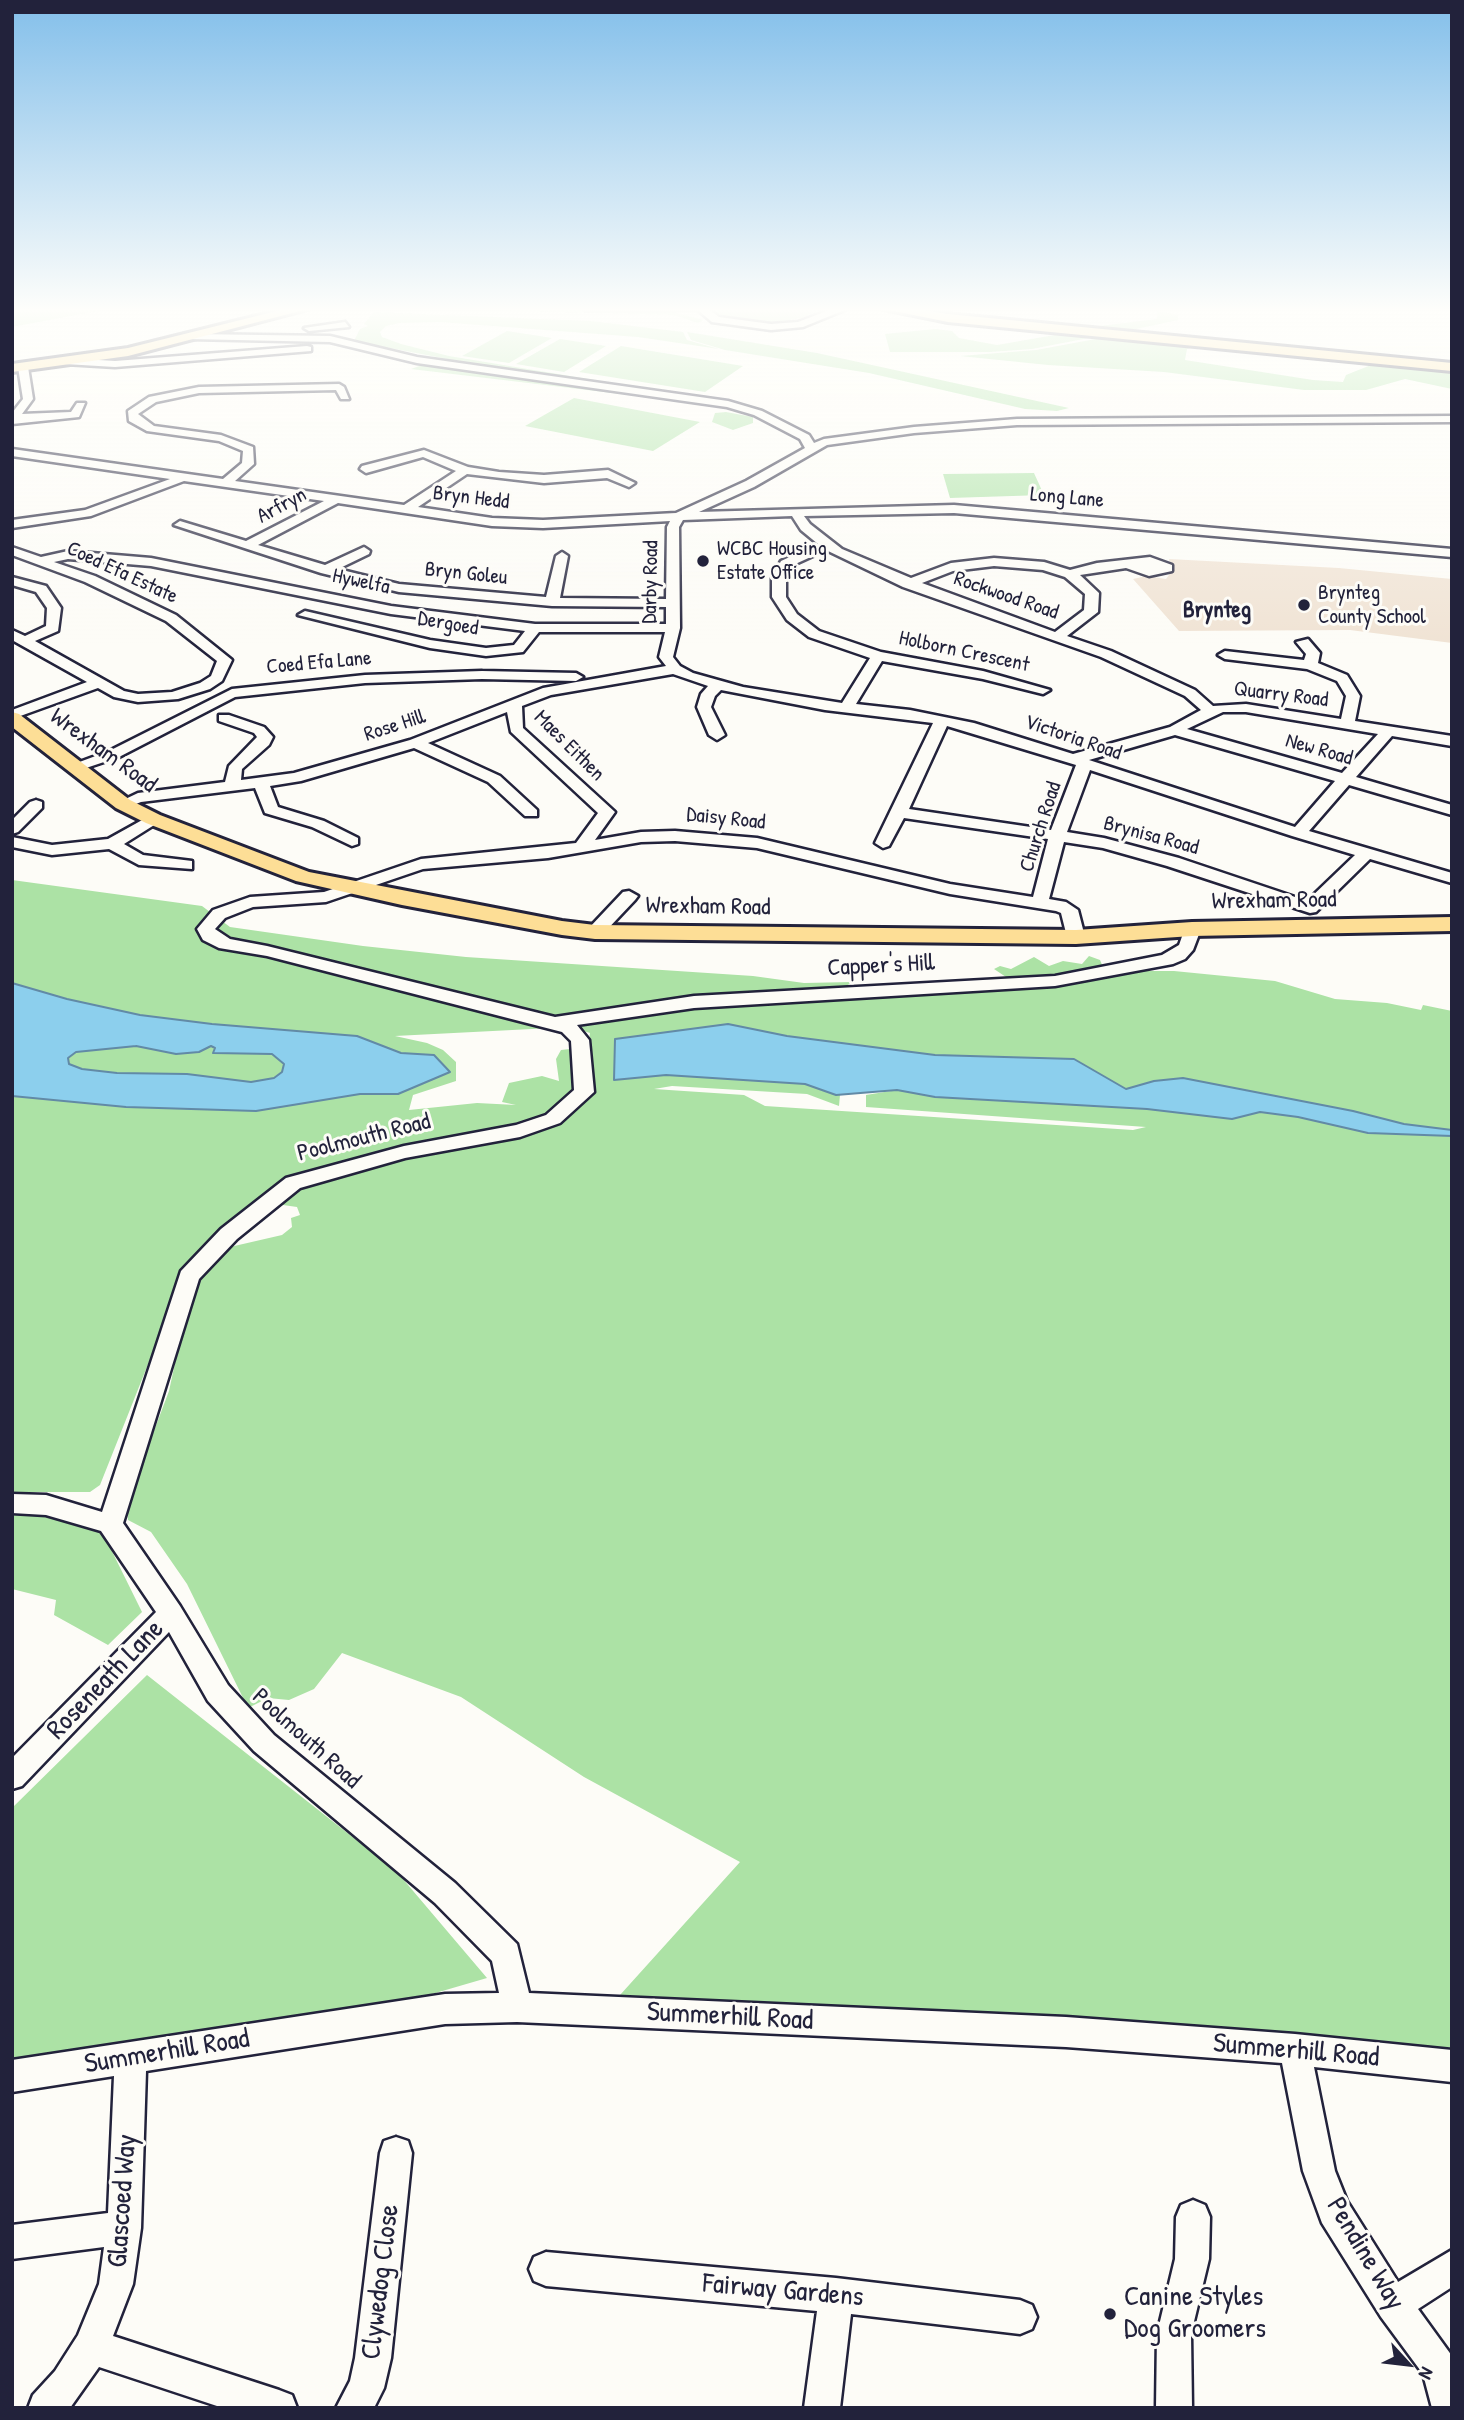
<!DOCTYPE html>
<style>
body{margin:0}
#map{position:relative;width:1464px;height:2420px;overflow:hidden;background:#fdfcf7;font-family:"Patrick Hand",sans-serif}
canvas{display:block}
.frame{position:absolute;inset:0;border:14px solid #22223b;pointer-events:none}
.north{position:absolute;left:1373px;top:2329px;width:70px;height:70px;-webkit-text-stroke:5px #fdfcf7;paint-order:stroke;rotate:117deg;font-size:19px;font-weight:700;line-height:28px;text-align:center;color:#22223b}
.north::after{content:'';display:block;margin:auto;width:24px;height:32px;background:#22223b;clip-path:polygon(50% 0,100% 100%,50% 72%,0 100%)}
</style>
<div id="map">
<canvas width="1464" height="2420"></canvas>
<div class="frame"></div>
<div class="north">N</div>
</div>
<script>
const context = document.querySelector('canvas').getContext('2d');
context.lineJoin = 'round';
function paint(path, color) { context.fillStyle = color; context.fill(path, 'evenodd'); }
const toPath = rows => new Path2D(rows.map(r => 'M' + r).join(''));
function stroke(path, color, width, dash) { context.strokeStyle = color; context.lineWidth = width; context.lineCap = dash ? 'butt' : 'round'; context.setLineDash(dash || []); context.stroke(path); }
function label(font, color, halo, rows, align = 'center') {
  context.font = font + ' "Patrick Hand",sans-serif'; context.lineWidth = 6; context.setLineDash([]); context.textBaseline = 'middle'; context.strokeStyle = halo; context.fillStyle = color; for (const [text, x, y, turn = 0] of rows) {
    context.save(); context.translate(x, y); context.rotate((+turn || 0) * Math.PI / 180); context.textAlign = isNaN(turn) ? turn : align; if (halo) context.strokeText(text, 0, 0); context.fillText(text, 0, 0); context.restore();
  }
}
const built = toPath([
 [1169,559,1339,568,1452,579,1452,643,1350,630,1179,631,1133,579,1146,576,1166,579,1172,571]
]);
const green = toPath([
 [12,307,119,307,12,327],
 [364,307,670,311,703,320,698,323,674,315],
 [719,307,827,307,801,318,772,323,725,318,713,310],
 [1157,311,1178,315,1178,320,1127,331,1091,327,1157,319],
 [374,312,591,321,683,332,687,340,719,349,638,337,440,322,399,323,386,326,380,332,382,337,401,344,449,356,661,391,473,364,354,341,360,329,368,326,364,324],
 [935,329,952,331,959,338,997,345,1072,332,1104,335,1032,349,990,352,890,352,885,334],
 [507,331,552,338,509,363,462,356],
 [687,332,817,353,1069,408,1057,411,1025,409,869,373,725,350,691,340],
 [1112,336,1202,344,1187,349,1185,360,1313,380,1343,382,1346,375,1376,363,1452,370,1452,389,1405,379,1366,390,1304,390,1164,372,1048,365,960,356,1036,350],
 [560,339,606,346,564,372,516,364],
 [621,346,743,366,705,392,579,372],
 [425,364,461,371,654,398,411,369],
 [574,398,700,422,653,451,525,426],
 [726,412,753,417,753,423,733,430,712,422,715,413],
 [1034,473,1044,495,950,498,943,474],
 [12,880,202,906,230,927,363,946,466,957,753,976,804,983,852,982,842,989,849,995,861,986,877,984,1018,985,994,969,1000,966,1011,969,1034,957,1049,966,1063,961,1082,964,1089,956,1100,960,1103,967,1124,971,1174,971,1275,981,1335,999,1387,1003,1421,1010,1423,1005,1452,1011,1452,1130,1404,1124,1353,1111,1154,1081,1126,1089,1074,1059,935,1055,787,1036,728,1024,615,1039,614,1079,666,1075,805,1084,840,1095,839,1106,807,1094,672,1086,654,1089,744,1095,765,1106,1133,1130,1146,1127,866,1107,866,1095,897,1090,935,1097,1147,1109,1232,1119,1260,1112,1298,1117,1368,1133,1452,1136,1452,2057,611,2005,740,1862,584,1777,461,1697,342,1653,314,1689,289,1700,268,1698,248,1708,187,1584,151,1532,128,1520,126,1500,130,1480,146,1452,169,1391,180,1340,166,1319,100,1485,90,1492,12,1492,12,1094,126,1107,256,1111,360,1094,398,1094,449,1071,434,1055,401,1053,357,1036,212,1024,140,1015,67,999,12,983],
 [571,1027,590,1033,588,1047,561,1050,556,1059,559,1081,542,1076,509,1083,502,1102,516,1105,477,1103,409,1110,413,1095,456,1081,456,1062,443,1050,427,1043,395,1036],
 [276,1204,297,1207,300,1215,291,1218,292,1227,282,1235,230,1247,212,1257],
 [136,1046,176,1054,199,1052,211,1046,216,1048,214,1053,272,1054,284,1064,282,1072,274,1078,251,1082,187,1074,117,1073,82,1069,69,1064,68,1058,76,1052],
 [12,1515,66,1516,65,1521,95,1517,142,1612,108,1645,54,1615,56,1600,12,1589],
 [147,1675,397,1872,487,1978,408,2001,12,2067,12,1808]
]);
const water = toPath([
 [12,983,67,999,140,1015,212,1024,357,1036,401,1053,434,1055,450,1072,398,1094,360,1094,256,1111,126,1107,12,1096,12,983],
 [136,1046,176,1054,199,1052,211,1046,215,1048,213,1053,272,1054,284,1064,282,1072,274,1078,251,1082,187,1074,117,1073,82,1069,69,1064,68,1058,76,1052,136,1046],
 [728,1024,787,1036,935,1055,1074,1059,1126,1089,1154,1081,1183,1078,1353,1111,1404,1124,1452,1130,1452,1136,1368,1133,1298,1117,1260,1112,1232,1119,1147,1109,935,1097,897,1090,836,1095,805,1084,666,1075,614,1080,615,1039,728,1024]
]);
const minor = toPath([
 [580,307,706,307,719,317,771,324,798,322,837,307,852,307,803,327,771,330,712,322,698,310,585,310,580,307],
 [345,322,349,327,309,331,304,328,345,322],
 [194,334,330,336,417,357,728,401,762,411,809,435,814,443,824,439,914,427,1017,419,1452,416,1452,422,1017,425,914,433,827,445,754,487,699,512,954,505,1452,549,1452,557,954,513,804,516,810,524,842,549,911,578,951,563,994,558,1044,562,1070,570,1097,563,1150,557,1172,565,1172,571,1149,576,1126,568,1080,575,1099,593,1098,612,1067,636,1111,651,1195,690,1213,706,1246,704,1341,719,1346,696,1337,681,1307,669,1225,659,1218,655,1225,651,1304,660,1306,654,1296,642,1308,639,1320,653,1318,663,1347,675,1360,696,1355,721,1452,736,1452,746,1392,736,1356,777,1452,805,1452,815,1349,785,1309,831,1452,873,1452,883,1370,859,1316,912,1310,913,1167,866,1103,848,1064,842,1049,899,1066,902,1078,910,1085,937,1076,942,1067,937,1061,913,1056,911,950,894,757,848,675,841,641,842,548,858,423,869,326,902,253,907,225,918,215,929,230,939,267,946,555,1017,694,996,1055,976,1162,955,1179,945,1186,925,1192,924,1201,929,1193,950,1185,959,1173,964,1055,986,694,1008,577,1025,589,1040,594,1092,560,1123,520,1137,405,1158,300,1188,237,1239,199,1279,123,1523,180,1606,228,1685,274,1735,455,1883,517,1944,529,1993,1066,2017,1295,2034,1452,2050,1452,2082,1314,2067,1335,2171,1347,2201,1398,2282,1452,2250,1452,2287,1418,2309,1452,2356,1452,2408,1432,2408,1423,2374,1381,2317,1322,2223,1303,2171,1282,2063,1066,2047,517,2022,445,2024,146,2071,141,2228,133,2284,113,2336,279,2390,292,2395,297,2408,223,2408,99,2367,70,2408,28,2408,33,2395,55,2371,78,2335,99,2284,104,2247,12,2259,12,2225,108,2213,114,2076,12,2092,12,2060,445,1994,499,1993,492,1961,435,1903,254,1751,208,1701,169,1632,22,1786,12,1789,12,1758,156,1612,101,1531,46,1515,12,1513,12,1494,46,1495,102,1512,181,1271,221,1229,286,1178,404,1146,516,1125,546,1115,574,1090,571,1041,562,1032,267,956,219,948,203,940,197,929,213,910,250,897,324,892,421,859,576,843,598,813,511,732,507,712,428,743,500,776,537,810,537,816,525,816,488,782,414,748,301,781,270,786,278,807,324,821,358,838,358,844,352,846,312,827,265,813,255,788,141,802,123,809,115,804,138,793,225,782,229,766,257,737,254,733,219,721,219,715,229,715,264,727,273,737,269,745,242,769,241,780,294,773,410,740,543,688,666,666,659,657,665,632,539,632,523,652,486,656,430,648,298,615,305,611,430,640,486,648,514,645,525,631,391,614,151,566,68,559,54,562,95,576,176,615,232,660,222,681,210,689,178,699,138,702,114,697,98,688,12,719,12,710,87,682,12,640,12,630,25,636,46,626,47,608,36,592,12,585,12,577,46,586,61,608,58,631,35,641,124,691,138,694,172,692,200,683,211,676,217,661,166,621,85,582,12,555,12,547,41,557,68,551,151,558,391,606,535,624,666,624,666,607,552,606,399,592,321,573,174,525,180,521,246,541,324,501,184,481,91,516,12,528,12,520,85,510,170,479,12,456,12,449,223,479,242,463,243,451,219,441,147,431,129,421,128,411,149,397,199,387,339,384,344,387,349,399,341,399,336,390,199,393,156,402,138,414,154,426,221,435,253,447,254,464,235,481,404,505,456,471,423,457,366,473,360,469,362,466,424,450,468,467,499,472,544,475,608,470,635,483,629,487,607,478,544,483,467,474,418,507,492,518,543,520,676,513,746,481,805,448,800,439,754,415,727,407,417,363,330,342,190,339,194,334],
 [338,503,492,526,543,528,670,521,667,527,666,599,560,598,568,556,562,552,556,556,546,597,399,584,338,569,369,554,370,551,364,547,325,565,258,545,338,503],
 [792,516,801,530,818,544,781,561,772,578,772,597,787,620,809,637,870,658,842,703,743,687,693,673,680,666,673,657,680,628,679,527,683,520,792,516],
 [826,550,903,587,1101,657,1185,696,1201,710,1170,727,1073,754,974,723,910,710,856,704,882,661,983,679,1043,694,1050,690,983,671,881,652,819,631,797,614,786,597,786,578,791,566,826,550],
 [994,566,1043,570,1065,577,1085,594,1084,610,1055,632,922,583,953,571,994,566],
 [673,674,708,686,701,694,697,707,709,735,717,740,725,735,711,707,715,696,721,690,825,710,933,723,875,843,883,848,889,846,904,818,1048,839,1033,897,950,884,757,838,675,831,641,832,595,840,615,812,523,728,522,706,551,695,673,674],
 [1223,712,1246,712,1378,734,1342,773,1187,729,1223,712],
 [947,726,1076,765,1051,830,909,809,947,726],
 [1175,735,1335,781,1295,827,1089,760,1175,735],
 [1090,770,1292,836,1355,855,1307,901,1179,858,1104,838,1067,832,1090,770],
 [307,346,311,347,311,351,115,367,65,364,60,361,65,358,115,361,307,346],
 [23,364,28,367,33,399,22,414,71,412,77,403,85,403,79,417,12,424,12,413,23,399,18,367,23,364],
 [482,671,576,673,583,677,576,681,482,679,365,683,235,697,119,757,74,772,66,767,109,751,232,689,365,675,482,671],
 [36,800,42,802,42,808,18,832,12,834,12,820,30,802,36,800],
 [153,814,159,816,159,822,124,844,143,855,192,861,192,869,139,865,109,849,52,855,12,847,12,837,52,845,108,839,153,814],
 [629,891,638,896,635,900,601,936,589,936,586,932,589,928,623,892,629,891],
 [396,2137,408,2141,412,2153,391,2358,384,2388,374,2408,336,2408,350,2381,355,2358,380,2153,384,2141,396,2137],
 [1193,2200,1205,2205,1210,2217,1209,2259,1191,2334,1192,2408,1156,2408,1157,2334,1175,2259,1176,2217,1181,2205,1193,2200],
 [546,2252,836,2278,1020,2300,1032,2305,1037,2317,1032,2329,1020,2334,851,2314,840,2408,804,2408,817,2311,546,2286,534,2281,529,2269,534,2257,546,2252]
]);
const major = toPath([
 [293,307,315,307,128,356,12,372,12,364,128,348,293,307],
 [874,307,905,307,948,314,1452,363,1452,371,948,322,874,307],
 [12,712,19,714,130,800,160,815,309,872,562,921,595,925,1076,930,1192,922,1452,917,1452,931,1192,936,1076,944,595,939,562,935,402,905,296,881,146,823,116,808,12,727,12,712]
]);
const markers = [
 [703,561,7,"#22223b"],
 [1304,605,7,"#22223b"],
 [1110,2314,7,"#22223b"]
];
const farStreetnames = [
 ["Bryn Hedd",471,498,7],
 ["Long Lane",1067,498,5],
 ["Arfryn",282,506,-28],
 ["Coed Efa Estate",122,573,25],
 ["Bryn Goleu",466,574,6],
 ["Hywelfa",361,582,12],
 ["Darby Road",651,582,-89],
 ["Rockwood Road",1006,596,19],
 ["Dergoed",448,624,10],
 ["Holborn Crescent",964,652,12],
 ["Coed Efa Lane",319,663,-5],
 ["Quarry Road",1281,695,7],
 ["Rose Hill",395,726,-18],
 ["Victoria Road",1073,738,19],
 ["Maes Eithen",569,746,45],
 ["New Road",1319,750,16],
 ["Daisy Road",726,819,6],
 ["Church Road",1041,827,-72],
 ["Brynisa Road",1151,836,15]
];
const farPoinames = [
 ["WCBC Housing",717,549],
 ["Estate Office",717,573],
 ["Brynteg",1318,593],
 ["County School",1318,617]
];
const farQuarternames = [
 ["Brynteg",1217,611]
];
const streetNames = [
 ["Wrexham Road",103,751,36],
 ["Wrexham Road",1274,901,-1],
 ["Wrexham Road",708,907,1],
 ["Capper's Hill",881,966,-3],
 ["Poolmouth Road",364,1138,-14],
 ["Poolmouth Road",306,1739,42]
];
const nearStreetnames = [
 ["Roseneath Lane",106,1680,-46],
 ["Summerhill Road",730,2017,3],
 ["Summerhill Road",1296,2051,5],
 ["Summerhill Road",167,2052,-9],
 ["Glascoed Way",123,2201,-86],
 ["Pendine Way",1365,2254,59],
 ["Clywedog Close",381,2282,-83],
 ["Fairway Gardens",783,2291,5]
];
const nearPoinames = [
 ["Canine Styles",1124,2298],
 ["Dog Groomers",1124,2330]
];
paint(built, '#f0e3d4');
paint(green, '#ace2a5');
paint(water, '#8ccfed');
stroke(water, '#628aa6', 2);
stroke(minor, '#22223b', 5);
stroke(major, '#22223b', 6);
paint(minor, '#fdfcf7');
paint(major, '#fdde96');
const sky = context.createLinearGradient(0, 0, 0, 646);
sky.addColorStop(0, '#83bfea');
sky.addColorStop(0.48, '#fefefb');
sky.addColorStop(1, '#fefefb00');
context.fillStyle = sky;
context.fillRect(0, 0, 1464, 646);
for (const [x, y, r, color] of markers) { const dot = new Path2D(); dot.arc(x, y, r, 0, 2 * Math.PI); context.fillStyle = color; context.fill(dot); stroke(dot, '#fdfcf7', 2.5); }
label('21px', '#22223b', '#fdfcf7', farStreetnames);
label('21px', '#22223b', '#fdfcf7', farPoinames, 'left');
label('bold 23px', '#22223b', '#fdfcf7', farQuarternames);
label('24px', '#22223b', '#fdfcf7', streetNames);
label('28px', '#22223b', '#fdfcf7', nearStreetnames);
label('28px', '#22223b', '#fdfcf7', nearPoinames, 'left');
</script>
